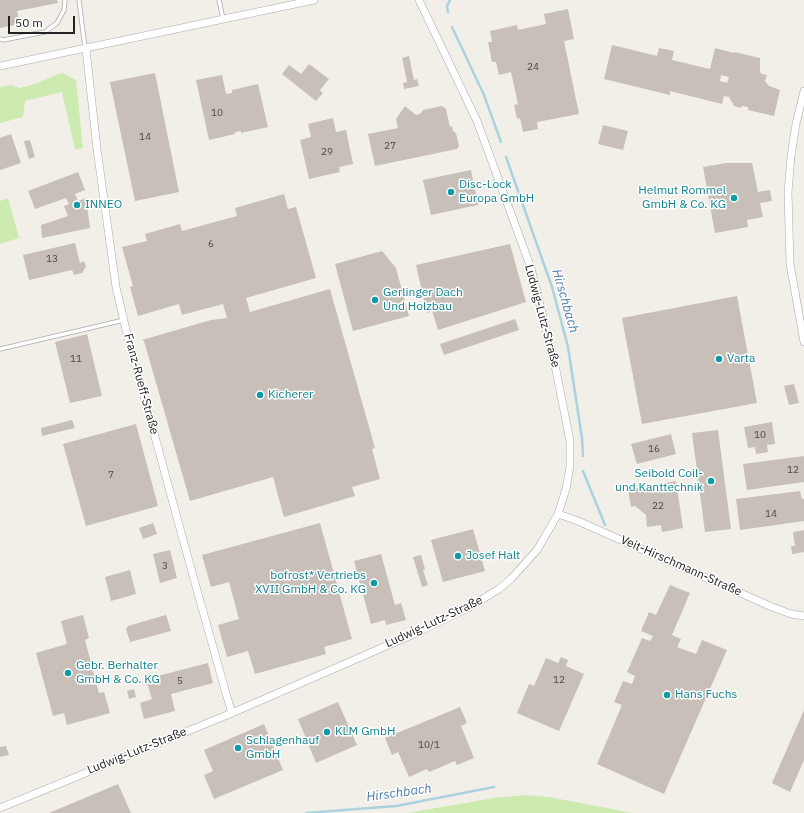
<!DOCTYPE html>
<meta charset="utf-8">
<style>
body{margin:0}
#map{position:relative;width:804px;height:813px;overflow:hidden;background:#f2efe9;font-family:"IBM Plex Sans",sans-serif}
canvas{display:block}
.scale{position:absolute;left:8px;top:16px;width:67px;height:18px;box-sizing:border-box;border:2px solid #222;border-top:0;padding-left:5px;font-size:12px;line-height:14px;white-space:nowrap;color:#222;-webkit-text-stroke:3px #fff;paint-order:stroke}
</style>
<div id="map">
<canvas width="804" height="813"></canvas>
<div class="scale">50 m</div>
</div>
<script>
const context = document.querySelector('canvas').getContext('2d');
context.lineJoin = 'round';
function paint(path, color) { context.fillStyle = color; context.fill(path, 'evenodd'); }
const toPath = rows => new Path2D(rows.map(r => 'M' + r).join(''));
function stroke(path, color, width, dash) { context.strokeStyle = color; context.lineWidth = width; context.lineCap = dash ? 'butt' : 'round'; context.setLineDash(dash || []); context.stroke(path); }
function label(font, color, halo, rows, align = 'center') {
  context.font = font + ' "IBM Plex Sans",sans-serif'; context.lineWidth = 3; context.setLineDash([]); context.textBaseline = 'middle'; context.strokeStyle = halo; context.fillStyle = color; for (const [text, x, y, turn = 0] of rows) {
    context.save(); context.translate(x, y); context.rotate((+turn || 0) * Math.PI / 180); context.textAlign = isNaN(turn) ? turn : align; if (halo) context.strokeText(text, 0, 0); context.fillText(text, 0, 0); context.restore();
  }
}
const grass = toPath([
 [63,73,76,80,83,148,75,150,62,92,25,101,23,117,0,123,0,87,11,85,20,88,35,84,58,74],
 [8,198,19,238,0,244,0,201],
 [525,795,549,797,633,813,407,813,494,798]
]);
const stream = toPath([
 [448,12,447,6,450,0],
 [452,27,484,95,501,142],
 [506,157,552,287,568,347,582,438,583,456],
 [583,471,605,525],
 [306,813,396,806,494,787]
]);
const building = toPath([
 [0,0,57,0,58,3,17,11,20,24,0,28],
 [568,9,574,39,564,41,579,114,537,122,538,129,523,132,520,118,517,119,514,105,518,104,511,72,499,75,496,62,492,62,488,42,492,42,490,31,517,25,518,30,546,24,544,14],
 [612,45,657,56,659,48,674,51,672,60,710,69,715,48,734,53,735,52,760,58,760,72,762,74,767,75,765,81,769,86,780,90,774,116,748,110,748,107,741,106,741,108,734,106,729,97,724,96,722,104,670,91,670,95,604,79],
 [721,75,729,77,727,83,720,81],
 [409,56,414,80,417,79,419,86,404,89,403,83,407,82,402,58],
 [309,64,329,79,320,90,323,93,316,101,282,74,289,65,301,74],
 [155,73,179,192,135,201,110,82],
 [222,75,226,94,232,93,232,90,258,84,268,127,241,133,241,131,235,132,235,134,209,140,196,80],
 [405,106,416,115,420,114,423,110,442,106,446,109,450,127,452,126,453,131,456,133,459,146,457,149,375,166,368,134,398,128,396,119],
 [333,118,336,132,346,130,353,164,339,167,340,172,309,179,300,140,311,137,308,124],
 [603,125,628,131,623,150,598,144],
 [11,134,21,163,0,170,0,138],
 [30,140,35,157,29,159,24,141],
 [726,163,752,163,758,192,770,190,772,201,760,203,763,217,747,220,748,227,715,233,703,167],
 [471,170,478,205,431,215,423,180],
 [78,172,85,190,75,194,78,201,86,198,90,228,42,238,41,225,68,216,64,206,69,204,66,198,35,209,28,191],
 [284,194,288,209,296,207,316,278,246,298,250,312,330,289,375,448,372,449,380,479,352,487,355,496,284,517,273,477,190,501,144,341,142,340,211,320,227,318,223,304,182,315,179,304,138,316,130,287,133,286,122,247,147,241,145,234,180,224,182,231,237,216,235,208],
 [75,243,80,263,84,261,86,267,82,273,74,275,72,270,29,280,23,255],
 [510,244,526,302,438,330,432,311,427,313,416,265],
 [382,251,396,268,409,316,353,331,335,264],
 [737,296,757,403,642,424,622,318],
 [515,319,519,330,444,355,440,344],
 [87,334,102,396,70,403,55,342],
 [794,384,799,403,789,405,784,386],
 [72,420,75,428,42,436,41,428],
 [772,422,775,444,767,445,768,452,756,454,755,447,748,448,744,427],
 [136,424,158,506,86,526,63,444],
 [718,430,731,529,705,532,692,433],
 [671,434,676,454,637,464,631,444],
 [804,456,804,482,747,490,743,464],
 [676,481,683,528,662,532,661,525,647,527,646,515,635,506,631,507,628,490],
 [800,491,802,499,804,499,804,521,740,530,736,499],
 [153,523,157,534,143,539,139,528],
 [320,523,352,639,324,647,326,654,255,674,248,651,227,657,218,625,239,619,229,582,211,587,202,555],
 [473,529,485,571,443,582,431,540],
 [804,530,804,552,792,554,791,546,795,546,793,532],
 [170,550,177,578,160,583,153,554],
 [381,554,395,605,401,603,406,620,386,625,385,620,371,624,354,561],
 [421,555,425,569,423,570,428,585,422,587,413,557],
 [130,570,136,594,111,601,105,577],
 [670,585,690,593,672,635,681,639,677,647,696,654,702,640,727,650,664,794,597,764,622,705,614,702,623,681,632,684,635,676,627,672,642,638,650,641,653,636,641,631,649,612,656,615],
 [83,615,89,638,85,640,99,693,104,692,110,713,67,725,64,713,53,716,36,653,67,644,61,621],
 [166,615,171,631,130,642,126,629,128,626],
 [561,657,568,660,566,666,584,674,559,731,517,713,529,684,534,686,546,658,558,663],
 [208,663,213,683,171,694,175,711,144,719,140,703,152,699,146,679],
 [134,689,136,697,129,699,127,691],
 [338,702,357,745,316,763,298,719],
 [460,707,467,723,461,726,474,758,457,765,455,761,429,772,427,769,409,777,398,752,392,755,385,738],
 [804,710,804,760,790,792,772,783],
 [264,724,283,770,214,799,204,775,213,771,204,750],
 [6,746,9,755,0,757,0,747],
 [118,784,131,813,49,813]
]);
const lane = toPath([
 [79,0,85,48],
 [219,0,223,19],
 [0,39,3,40,45,32,57,23,64,10,65,0],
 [0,349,124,320]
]);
const street = toPath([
 [86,49,97,149,116,287,127,334,185,547,227,697,232,713],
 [0,66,314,0],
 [804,91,796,124,791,156,788,192,790,264,804,342],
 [558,514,578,521,772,607,791,614,804,616],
 [0,808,232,713,416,633,468,608,499,589,511,579,537,550,558,514,566,489,570,466,570,441,556,370,531,268,477,121,419,0]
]);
const markers = [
 [451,192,4,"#0f9aa8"],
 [734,198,4,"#0f9aa8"],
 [77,205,4,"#0f9aa8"],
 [375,300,4,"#0f9aa8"],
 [719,359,4,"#0f9aa8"],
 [260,395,4,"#0f9aa8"],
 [711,481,4,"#0f9aa8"],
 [458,556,4,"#0f9aa8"],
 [374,583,4,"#0f9aa8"],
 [68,673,4,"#0f9aa8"],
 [667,695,4,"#0f9aa8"],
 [327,732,4,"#0f9aa8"],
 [238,748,4,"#0f9aa8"]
];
const numberNames = [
 ["24",533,67],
 ["10",217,113],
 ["14",145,137],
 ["27",390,146],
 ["29",327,152],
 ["6",211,244],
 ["13",52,259],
 ["11",76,359],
 ["10",760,435],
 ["16",654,449],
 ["12",793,470],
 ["7",111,475],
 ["22",658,506],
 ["14",771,514],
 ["3",165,566],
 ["12",559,680],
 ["5",180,681],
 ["10/1",429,745]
];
const cultureNames = [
 ["Disc-Lock",459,185],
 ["Europa GmbH",459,199],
 ["Helmut Rommel",726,191,"right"],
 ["GmbH & Co. KG",726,205,"right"],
 ["INNEO",85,205],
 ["Gerlinger Dach",383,293],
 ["Und Holzbau",383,307],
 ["Varta",727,359],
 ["Kicherer",268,395],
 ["Seibold Coil-",703,474,"right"],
 ["und Kanttechnik",703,488,"right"],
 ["Josef Halt",466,556],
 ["bofrost* Vertriebs",366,576,"right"],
 ["XVII GmbH & Co. KG",366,590,"right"],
 ["Gebr. Berhalter",76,666],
 ["GmbH & Co. KG",76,680],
 ["Hans Fuchs",675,695],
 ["KLM GmbH",335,732],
 ["Schlagenhauf",246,741],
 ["GmbH",246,755]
];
const streetNames = [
 ["Ludwig-Lutz-Straße",542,316,75],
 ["Franz-Rueff-Straße",141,384,75],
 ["Veit-Hirschmann-Straße",681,566,24],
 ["Ludwig-Lutz-Straße",434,622,-25],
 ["Ludwig-Lutz-Straße",137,751,-22]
];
const waterNames = [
 ["Hirschbach",565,301,74],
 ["Hirschbach",399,793,-8]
];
paint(grass, '#cdebb0');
stroke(stream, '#aad3df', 2.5);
paint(building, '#c7bfb8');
stroke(lane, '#a9a9a9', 5);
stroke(street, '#a9a9a9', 8);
stroke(lane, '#fff', 3.5);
stroke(street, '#fff', 7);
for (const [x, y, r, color] of markers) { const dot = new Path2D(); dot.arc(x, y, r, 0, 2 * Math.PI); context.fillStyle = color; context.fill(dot); stroke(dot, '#fff', 1.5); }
label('10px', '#4b4948', null, numberNames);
label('12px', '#0d838f', '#fff', cultureNames, 'left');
label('12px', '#222', '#fff', streetNames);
label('italic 13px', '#4a7aab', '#fff', waterNames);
</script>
